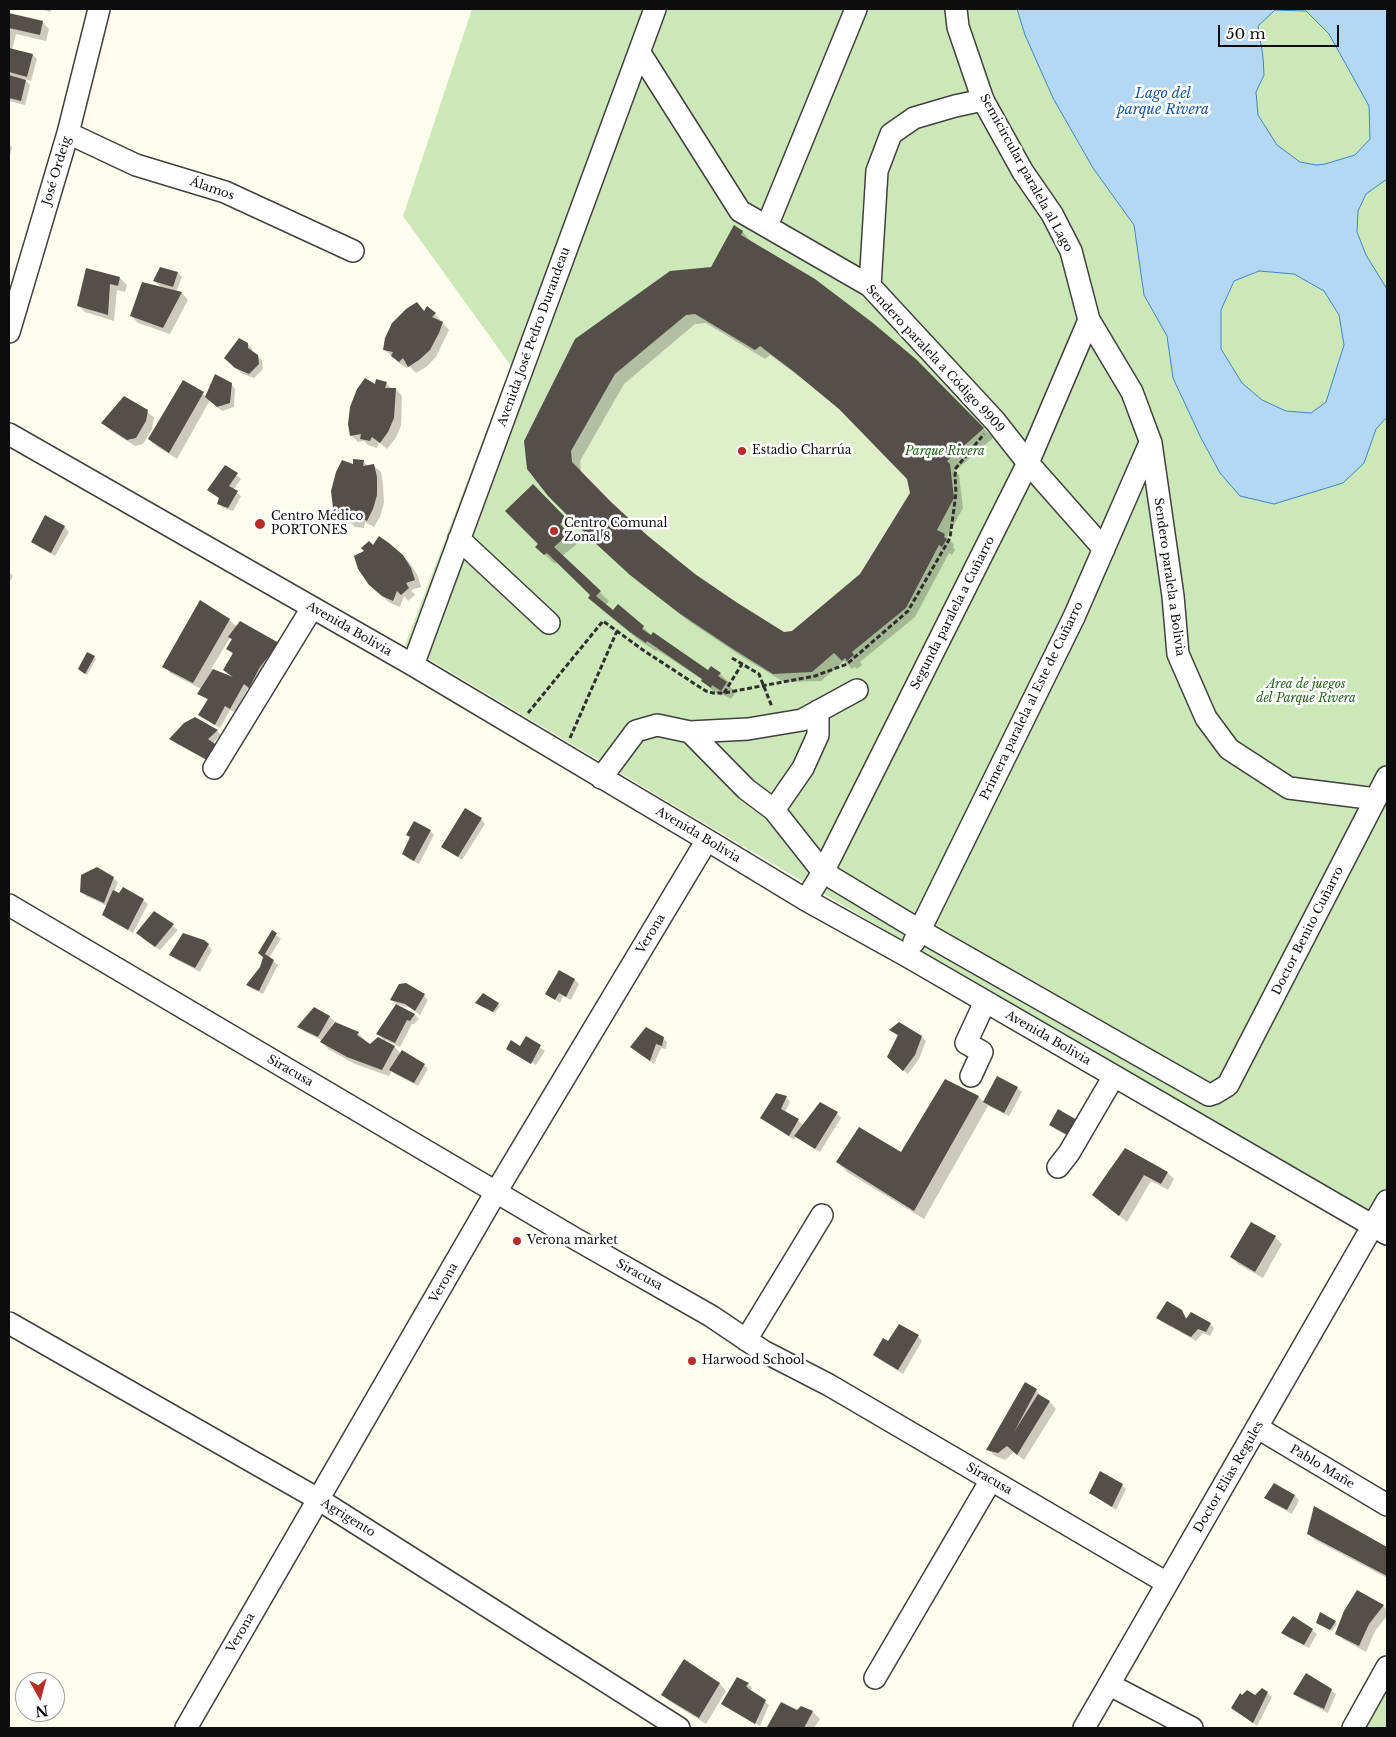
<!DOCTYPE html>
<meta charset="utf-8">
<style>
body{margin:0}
#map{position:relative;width:1396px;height:1737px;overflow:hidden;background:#fffded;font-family:"Libre Baskerville",serif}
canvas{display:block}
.frame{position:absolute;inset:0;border:10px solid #0d0d0d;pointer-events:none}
.north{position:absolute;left:15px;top:1672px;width:50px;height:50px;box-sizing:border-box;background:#fff;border:1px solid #9e9e9e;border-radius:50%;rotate:173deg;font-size:14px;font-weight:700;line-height:20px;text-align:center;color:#0d0d0d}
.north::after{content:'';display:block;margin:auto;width:18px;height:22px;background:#b92d29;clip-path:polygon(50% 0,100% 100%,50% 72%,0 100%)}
.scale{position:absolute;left:1218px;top:25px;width:121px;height:22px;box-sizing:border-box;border:2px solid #0d0d0d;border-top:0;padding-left:6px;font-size:15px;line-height:18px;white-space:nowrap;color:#0d0d0d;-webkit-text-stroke:4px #fff;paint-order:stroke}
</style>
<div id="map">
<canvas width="1396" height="1737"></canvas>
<div class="frame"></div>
<div class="north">N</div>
<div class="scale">50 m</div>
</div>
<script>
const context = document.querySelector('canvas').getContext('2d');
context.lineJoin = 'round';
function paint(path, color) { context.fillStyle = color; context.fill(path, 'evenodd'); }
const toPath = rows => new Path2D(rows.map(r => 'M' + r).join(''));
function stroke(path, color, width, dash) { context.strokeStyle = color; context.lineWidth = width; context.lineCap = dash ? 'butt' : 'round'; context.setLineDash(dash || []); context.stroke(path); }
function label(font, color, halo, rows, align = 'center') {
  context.font = font + ' "Libre Baskerville",serif'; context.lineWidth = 5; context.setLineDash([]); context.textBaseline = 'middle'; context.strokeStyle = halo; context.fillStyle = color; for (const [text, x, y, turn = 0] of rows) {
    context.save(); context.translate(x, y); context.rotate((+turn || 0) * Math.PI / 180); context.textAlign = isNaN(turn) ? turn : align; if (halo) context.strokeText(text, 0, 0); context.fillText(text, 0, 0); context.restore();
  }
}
const green = toPath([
 [472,9,1387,9,1387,1226,724,835,405,645,511,366,403,216],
 [1387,1684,1387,1728,1362,1728]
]);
const pitch = toPath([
 [734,225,743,231,742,235,815,279,873,323,917,360,984,428,947,461,950,464,954,498,937,529,945,534,944,537,947,539,942,547,939,545,906,608,852,652,854,655,847,661,845,658,842,661,834,653,812,672,773,674,733,649,679,613,593,541,548,496,527,469,524,441,575,339,670,271,711,267]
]);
const water = toPath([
 [1017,9,1387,9,1387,179,1366,194,1358,211,1357,232,1366,255,1387,289,1387,417,1376,429,1364,463,1343,483,1274,504,1240,496,1220,473,1201,438,1173,378,1167,336,1144,295,1134,225,1093,168,1053,98,1025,35,1017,9],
 [1275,10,1306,11,1329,34,1369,106,1370,139,1355,155,1325,164,1316,165,1300,162,1277,145,1258,115,1256,92,1264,75,1263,57,1258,26,1275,10],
 [1259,271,1294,274,1324,291,1339,315,1344,345,1326,402,1311,413,1286,411,1262,400,1242,383,1221,349,1221,310,1234,281,1259,271]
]);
const shadow = toPath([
 [40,9,51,9,51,12],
 [9,14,42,22,49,29,46,41,16,34,12,50,33,55,37,59,31,81,24,79,30,85,25,105,9,101],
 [9,144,12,147,9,159],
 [734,227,743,232,751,242,916,361,993,438,955,471,959,475,963,508,947,537,954,545,953,547,955,550,952,555,949,553,915,617,860,662,862,665,857,669,855,667,852,669,844,661,821,681,784,682,744,658,690,622,641,584,559,505,528,468,711,268],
 [706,323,765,359,770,355,804,380,849,417,909,478,911,494,861,575,793,632,784,633,694,575,647,537,581,473,580,461,624,384,695,324],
 [87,269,120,278,127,285,125,292,117,290,114,321,85,312,78,305],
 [161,269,178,273,182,277,176,292,182,293,188,300,170,334,138,323,131,316,162,288,154,281],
 [417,303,425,312,428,308,435,314,449,330,436,357,426,367,416,373,409,366,407,368,399,363,384,349],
 [248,344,252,349,252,352,262,360,263,369,254,378,241,373,226,358],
 [183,382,207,397,231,384,235,389,234,407,222,411,210,400,177,459,156,446,149,439],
 [386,383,392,389,396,389,402,396,401,426,395,439,387,449,379,442,377,448,368,445,364,441,358,442,351,435,375,386],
 [147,411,154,418,152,429,143,444,135,446,110,430,103,423],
 [363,461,368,466,374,466,381,472,383,484,384,503,380,517,374,527,365,522,364,528,355,527,351,523,345,525,338,518,354,466],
 [225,467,241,479,233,490,241,496,233,511,223,508,218,503],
 [533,485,575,528,568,535,577,544,562,556,609,601,606,605,614,612,643,627,652,636,708,672,711,668,720,674,730,683,728,685,736,692,731,699,722,694,721,696,712,690,703,680,657,650,656,651,640,641,602,610,590,598,592,595,557,561,555,564,537,547,540,544],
 [46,517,65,527,69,532,55,556,37,546,32,541],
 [373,546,403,556,410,563,418,576,421,587,411,590,415,595,408,601,404,596,400,607,390,603,377,592,366,552],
 [9,572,13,576,9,583],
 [229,620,237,627,278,644,254,691,248,688,235,712,230,710,220,728,199,715,209,701,199,694,201,689,170,673,164,666],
 [230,638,232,640,228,649,234,655,224,670,233,678,211,669],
 [94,657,96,659,87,675,81,671],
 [217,731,221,735,212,744,212,763,175,743,171,739],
 [481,819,485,824,462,860,443,847],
 [430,831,434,835,419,864,407,858,403,854,411,838,408,835],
 [113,878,118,882,114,892,143,900,148,904,133,933,108,919,103,914,107,906,86,896,82,892],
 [155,913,178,930,160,950,142,938],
 [272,932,281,939,269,958,278,965,263,994,252,989,248,985,261,967,265,957,260,953],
 [208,945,212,950,200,972,175,959,171,955],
 [559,972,575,980,579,984,571,1000,563,996,560,1003,547,994],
 [424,995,428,1000,420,1015,411,1008,396,1004,392,1000],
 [479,1004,498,1004,500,1006,495,1013],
 [396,1005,415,1015,419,1019,414,1024,412,1024,400,1047,386,1040,385,1041,378,1034],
 [314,1008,330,1017,334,1021,330,1029,331,1030,358,1033,370,1045,378,1038,395,1047,401,1054,424,1065,428,1069,418,1086,395,1074,392,1071,389,1076,355,1064,328,1049,322,1042,323,1041,303,1031,299,1027],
 [890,1030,922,1037,926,1041,919,1059,908,1074,893,1062,898,1036],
 [527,1038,545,1051,536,1065,511,1050,521,1048],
 [663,1038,667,1042,666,1049,661,1048,654,1064,636,1051],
 [946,1081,979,1097,984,1102,1017,1088,1022,1092,1009,1116,988,1106,924,1219,847,1172,838,1162,902,1153],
 [786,1097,790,1102,785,1112,798,1120,804,1126,837,1113,841,1118,820,1152,796,1136,794,1140,762,1118],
 [1059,1110,1075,1140,1055,1129,1051,1125],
 [1125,1149,1168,1173,1174,1179,1168,1190,1151,1181,1127,1222,1094,1195],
 [1275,1237,1282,1244,1263,1278,1238,1264,1232,1257],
 [1181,1311,1188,1319,1210,1324,1214,1328,1210,1336,1203,1333,1196,1341,1162,1322,1157,1318],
 [918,1336,922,1341,903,1374,879,1359,874,1355,889,1343],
 [1036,1390,1040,1395,1039,1396,1050,1402,1056,1409,1024,1460,1014,1452,1005,1460,995,1456,988,1450],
 [1122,1485,1126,1489,1116,1510,1090,1492],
 [1274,1485,1295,1496,1299,1500,1292,1514,1270,1502,1265,1498],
 [1315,1507,1387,1548,1387,1578,1315,1540,1308,1533],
 [1383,1606,1387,1610,1387,1616,1375,1631,1366,1652,1344,1640,1337,1633],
 [1335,1622,1337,1624,1332,1631,1319,1624],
 [1312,1630,1317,1634,1309,1648,1287,1637,1283,1633],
 [685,1661,720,1684,726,1691,706,1724,669,1701,663,1695],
 [748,1684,752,1688,750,1691,769,1705,760,1726,726,1705],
 [1262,1689,1272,1697,1257,1726,1233,1708,1242,1697,1256,1696],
 [1331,1690,1336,1694,1328,1713,1299,1698,1294,1694],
 [802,1707,813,1712,820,1719,814,1728,770,1728,768,1727,797,1711]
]);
const building = toPath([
 [9,13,43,21,40,35,9,28],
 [9,48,33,54,27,77,9,72],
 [9,75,26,80,21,101,9,98],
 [734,225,743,231,741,235,815,279,873,323,917,360,984,428,947,461,950,464,954,498,937,530,945,534,944,537,947,539,942,547,939,545,906,608,852,652,854,655,847,661,845,658,842,661,834,653,812,672,773,674,733,649,679,613,630,575,593,541,548,496,527,469,524,441,575,339,670,271,711,267],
 [695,314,755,350,760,346,793,371,839,409,907,479,910,493,860,574,792,631,784,632,736,602,695,574,648,536,611,502,572,462,571,451,615,374,686,315],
 [160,267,178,272,173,287,153,281],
 [86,268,120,277,118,286,110,284,108,315,77,306],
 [142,282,182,292,163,328,130,316],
 [417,302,424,311,427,306,436,313,432,317,443,322,439,333,430,350,419,360,408,367,403,358,399,362,391,356,393,352,383,350,385,338,392,323,406,309],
 [239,338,248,343,248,348,258,355,259,364,249,374,235,368,224,358],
 [215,374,232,383,230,403,217,407,205,397],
 [365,378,375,384,376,379,387,382,385,388,396,388,394,418,388,432,380,443,372,437,370,441,360,439,361,434,350,436,348,424,350,407,357,389],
 [183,380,204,392,169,453,148,439],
 [124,396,148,410,146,421,136,438,127,440,101,423],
 [353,459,364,460,363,466,374,464,377,477,377,495,373,509,367,521,358,516,357,521,347,520,347,515,337,519,333,508,331,491,336,472,342,460,353,464],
 [225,465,238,473,229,486,238,491,228,508,217,504,219,498,207,490],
 [533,484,566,518,560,524,569,534,554,547,601,591,596,596,613,610,618,604,644,626,642,629,651,635,653,632,708,670,711,666,721,673,718,676,727,682,721,691,712,685,711,688,701,681,702,679,647,641,646,643,630,632,588,598,590,595,547,553,544,555,535,547,538,544,505,511],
 [45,515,65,526,51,553,31,542],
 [379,536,389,543,403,555,411,568,415,580,406,583,409,588,401,595,397,591,393,601,382,596,369,585,358,569,354,556,364,551,361,548,369,541,373,545],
 [200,600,230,619,193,683,162,667],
 [240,621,279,643,260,667,249,688,244,684,230,709,225,706,215,725,198,715,208,699,197,694,213,669,233,677,223,670,233,653,226,649,232,639,228,637],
 [87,652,95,656,85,674,78,669],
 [195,717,218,730,208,739,218,746,207,760,169,739,184,723],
 [465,808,482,818,458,857,441,847],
 [414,821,431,830,414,861,402,854,410,837,406,835],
 [97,867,114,877,104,903,80,892,81,875],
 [123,887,144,899,128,930,102,915,113,890,119,893],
 [154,911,174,924,155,947,136,933],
 [272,930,277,933,265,954,274,960,259,991,246,985,260,967,263,957,258,953],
 [183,933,204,940,209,944,195,968,169,955],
 [559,970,575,979,566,997,559,993,555,1000,545,994],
 [406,983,425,994,415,1011,405,1004,390,1000,399,984],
 [483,993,499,1003,493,1012,475,1003],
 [396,1004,415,1014,410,1021,407,1020,395,1043,376,1034],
 [314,1007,330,1016,318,1037,297,1027],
 [335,1022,359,1032,357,1035,370,1044,378,1037,395,1046,382,1070,347,1057,320,1042],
 [899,1022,922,1036,915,1055,903,1071,887,1057,898,1035,889,1030],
 [646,1027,664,1037,662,1046,656,1044,650,1061,630,1047],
 [526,1036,541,1045,531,1064,506,1049,511,1040,520,1046],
 [402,1050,425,1064,414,1083,389,1070],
 [997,1076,1018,1087,1004,1113,983,1102],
 [945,1079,979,1096,914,1211,836,1162,859,1127,901,1152],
 [776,1093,787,1096,781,1109,799,1119,789,1136,760,1118],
 [820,1102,838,1112,815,1149,794,1136],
 [1058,1109,1077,1120,1071,1137,1049,1125],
 [1125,1148,1168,1172,1161,1184,1144,1175,1119,1216,1092,1195],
 [1251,1222,1276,1236,1255,1272,1230,1257],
 [1167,1301,1182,1310,1186,1319,1191,1312,1211,1323,1206,1332,1198,1329,1191,1337,1156,1318],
 [899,1324,919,1335,898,1370,873,1355,883,1338,888,1341],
 [1025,1382,1037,1389,1014,1432,1038,1394,1050,1401,1017,1455,1007,1446,998,1453,986,1450],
 [1100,1471,1123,1484,1112,1507,1089,1493],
 [1274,1483,1295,1495,1287,1510,1264,1498],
 [1314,1506,1387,1547,1387,1576,1307,1534],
 [1357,1590,1384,1605,1369,1624,1359,1646,1335,1634,1344,1611],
 [1320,1612,1336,1621,1330,1630,1316,1623],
 [1293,1616,1313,1629,1304,1645,1281,1633],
 [684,1659,720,1683,699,1718,661,1695],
 [1306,1673,1332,1689,1324,1709,1293,1694],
 [737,1677,749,1683,746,1686,749,1689,766,1700,755,1724,721,1704],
 [1262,1688,1268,1692,1253,1723,1231,1708,1240,1693,1242,1695,1247,1690,1255,1695],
 [781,1702,797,1710,801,1706,813,1711,804,1728,767,1727]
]);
const path = toPath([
 [732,658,759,674,772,707],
 [724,693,742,664],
 [528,713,603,621,643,650,698,686,706,691,713,693,724,693,815,676,847,664,908,611,950,538,956,493,955,475,956,468,984,434],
 [570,738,617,631]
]);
const minor = toPath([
 [956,9,958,27,983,100,1023,172,1052,214,1071,251,1089,320,1132,392,1151,443,1173,596,1178,654,1206,718,1229,749,1289,788,1376,799],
 [640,53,740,211,870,286,995,421,1028,463,1104,549],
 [68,133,136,165,225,192,353,251],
 [767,226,856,9],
 [870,286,877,171,891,134,914,118,955,106,983,100],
 [9,332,68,133,99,9],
 [9,434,413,665,707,840,806,900,907,956,1387,1234],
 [459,539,549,623],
 [413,665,655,9],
 [690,732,748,729,802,720,857,690],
 [214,768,312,608],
 [601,778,636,731,657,725,690,732,746,789,774,810,823,872,919,930,1209,1095,1215,1093,1228,1085,1387,777],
 [774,810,803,768,818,735,818,711],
 [806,900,823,872,1028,463,1089,320],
 [9,905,574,1238,711,1316,763,1351,829,1385,1167,1583],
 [914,942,1074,617,1150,443],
 [971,1076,982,1052,966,1043,985,1002],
 [1058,1167,1069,1153,1114,1076],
 [9,1323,318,1499,679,1728],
 [746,1340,822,1215],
 [1258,1428,1387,1505],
 [875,1678,991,1480],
 [1110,1685,1192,1728],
 [186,1728,496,1192,707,840],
 [1084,1728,1387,1201],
 [1353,1728,1387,1667]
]);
const markers = [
 [742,451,5,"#b92d29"],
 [260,524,6,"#b92d29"],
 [554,531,5,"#b92d29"],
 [517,1241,5,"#b92d29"],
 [692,1361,5,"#b92d29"]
];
const streetNames = [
 ["José Ordeig",57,171,-73],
 ["Semicircular paralela al Lago",1026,173,61],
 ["Álamos",212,189,19],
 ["Avenida José Pedro Durandeau",534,337,-70],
 ["Sendero paralela a Código 9909",935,359,47],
 ["Sendero paralela a Bolivia",1169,577,82],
 ["Segunda paralela a Cuñarro",953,613,-63],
 ["Avenida Bolivia",349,629,30],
 ["Primera paralela al Este de Cuñarro",1032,701,-64],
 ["Avenida Bolivia",698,835,31],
 ["Doctor Benito Cuñarro",1308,931,-63],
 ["Verona",651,934,-59],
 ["Avenida Bolivia",1048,1038,30],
 ["Siracusa",290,1071,30],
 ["Siracusa",639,1275,29],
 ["Verona",444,1283,-60],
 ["Pablo Mañe",1322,1467,31],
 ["Doctor Elias Regules",1229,1477,-60],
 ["Siracusa",989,1479,30],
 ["Agrigento",348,1518,32],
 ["Verona",241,1633,-60]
];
const poiNames = [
 ["Estadio Charrúa",752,451],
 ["Centro Médico",271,517],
 ["PORTONES",271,531],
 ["Centro Comunal",564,524],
 ["Zonal 8",564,538],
 ["Verona market",527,1241],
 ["Harwood School",702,1361]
];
const parkNames = [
 ["Parque Rivera",945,452],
 ["Area de juegos",1306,685],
 ["del Parque Rivera",1306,699]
];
const waterNames = [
 ["Lago del",1163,94],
 ["parque Rivera",1163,110]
];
paint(green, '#cde8b8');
paint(pitch, '#dfefca');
paint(water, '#b4d7f4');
stroke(water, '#3c86ca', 1);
paint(shadow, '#0003');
paint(building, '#554f4a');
stroke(minor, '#404040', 24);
stroke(path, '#2f2f2f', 3, [5, 2.5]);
stroke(minor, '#fff', 21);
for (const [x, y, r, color] of markers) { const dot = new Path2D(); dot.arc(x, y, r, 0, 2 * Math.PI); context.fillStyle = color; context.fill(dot); stroke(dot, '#fff', 2); }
label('12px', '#0d0d0d', '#fff', streetNames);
label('12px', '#0d0d0d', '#fff', poiNames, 'left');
label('italic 12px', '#28631f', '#fff', parkNames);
label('italic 14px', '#1a589b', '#fff', waterNames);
</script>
